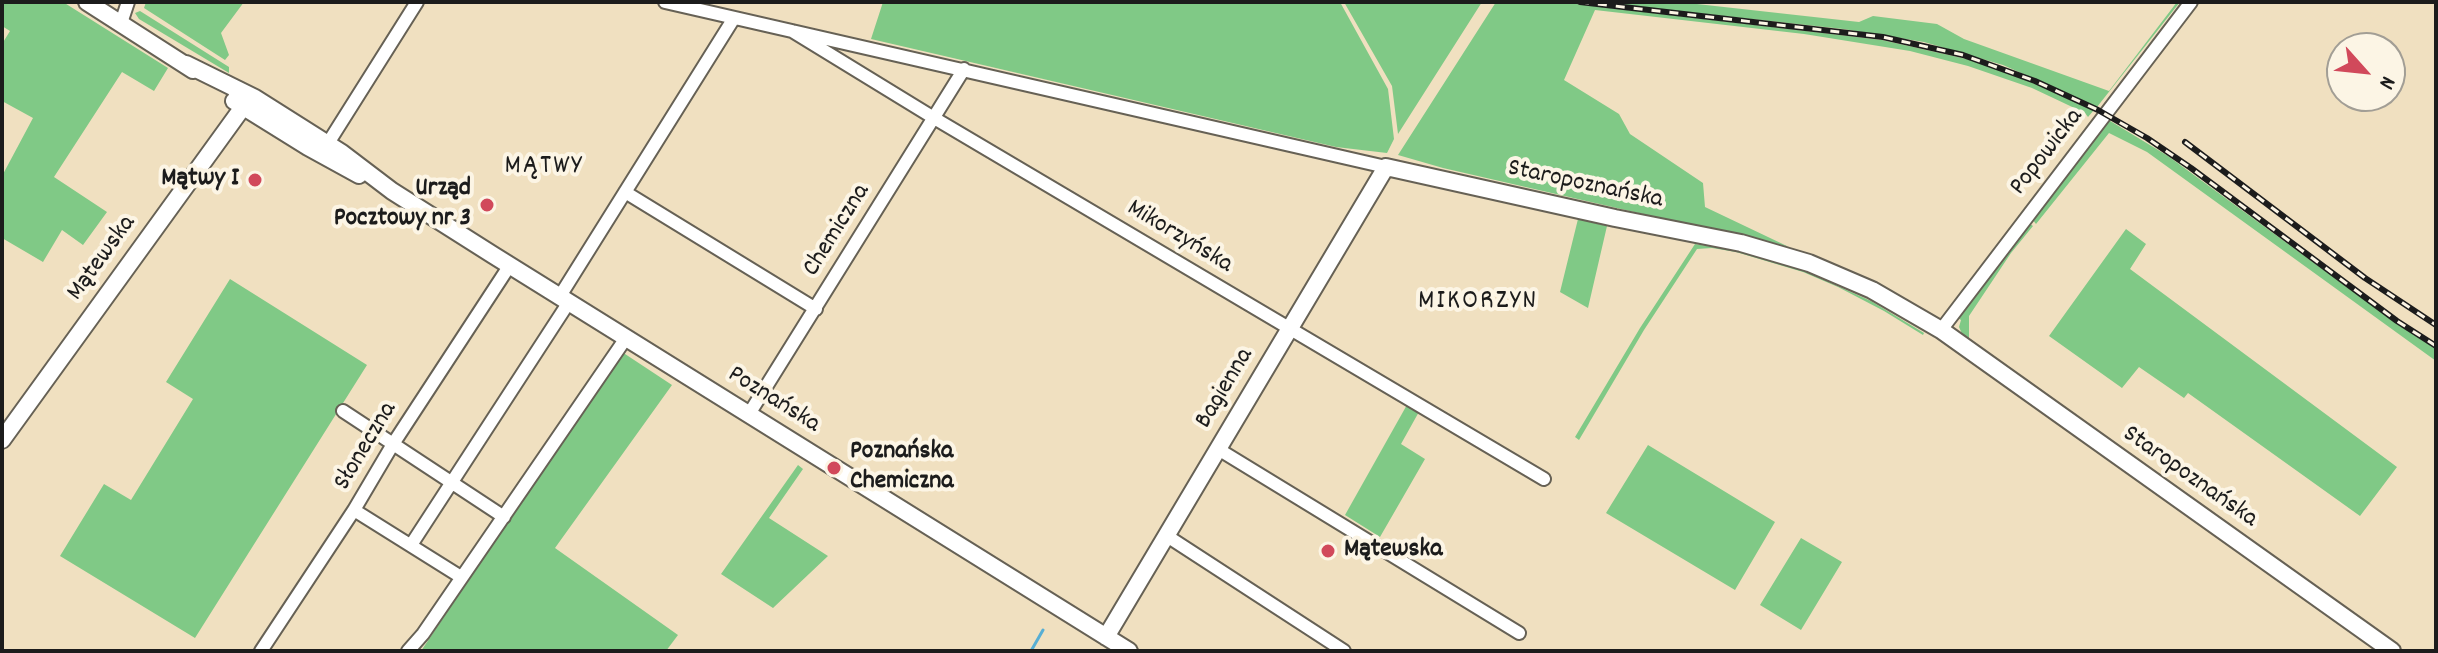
<!DOCTYPE html>
<meta charset="utf-8">
<style>
body{margin:0}
#map{position:relative;width:2438px;height:653px;overflow:hidden;background:#f0e0c0;font-family:Dekko,sans-serif}
canvas{display:block}
.frame{position:absolute;inset:0;border:4px solid #1c1c1c;pointer-events:none}
.north{position:absolute;left:2326px;top:32px;width:80px;height:80px;box-sizing:border-box;background:#fcf5e5;border:2px solid #a29e95;border-radius:50%;rotate:117deg;font-size:22px;font-weight:700;line-height:32px;text-align:center;color:#1c1c1c}
.north::after{content:'';display:block;margin:auto;width:28px;height:36px;background:#d1495b;clip-path:polygon(50% 0,100% 100%,50% 72%,0 100%)}
</style>
<div id="map">
<canvas width="2438" height="653"></canvas>
<div class="frame"></div>
<div class="north">N</div>
</div>
<script>
const context = document.querySelector('canvas').getContext('2d');
context.lineJoin = 'round';
function paint(path, color) { context.fillStyle = color; context.fill(path, 'evenodd'); }
const toPath = rows => new Path2D(rows.map(r => 'M' + r).join(''));
function stroke(path, color, width, dash) { context.strokeStyle = color; context.lineWidth = width; context.lineCap = dash ? 'butt' : 'round'; context.setLineDash(dash || []); context.stroke(path); }
function label(font, color, halo, rows, align = 'center') {
  context.font = font + ' Dekko,sans-serif'; context.lineWidth = 8; context.setLineDash([]); context.textBaseline = 'middle'; context.strokeStyle = halo; context.fillStyle = color; for (const [text, x, y, turn = 0] of rows) {
    context.save(); context.translate(x, y); context.rotate((+turn || 0) * Math.PI / 180); context.textAlign = isNaN(turn) ? turn : align; if (halo) context.strokeText(text, 0, 0); context.fillText(text, 0, 0); context.restore();
  }
}
const green = toPath([
 [2,2,63,2,168,68,154,91,122,72,54,177,107,212,83,245,62,230,43,262,2,238,2,176,33,118,2,101,2,44,10,31,2,26],
 [146,2,244,2,221,33,229,55,225,60,144,8],
 [883,2,1340,2,1388,89,1394,139,1387,153,1336,147,871,39],
 [1344,2,1482,2,1398,134,1392,86],
 [1496,2,1560,2,1882,40,1971,60,2034,83,2094,110,2088,117,2085,113,2032,88,1968,66,1910,51,1804,34,1595,10,1564,80,1619,114,1630,134,1703,183,1705,207,1789,247,1741,234,1695,226,1443,168,1398,155],
 [1596,2,1679,2,1859,22,1873,16,1937,24,1964,39,2109,91,2177,2,2180,2,2097,107,2003,65,1924,42,1843,29],
 [140,11,229,67,229,73,139,19,135,13],
 [2107,119,2168,156,2396,323,2436,349,2436,361,2147,152,2109,133,2036,224,2032,219],
 [1578,219,1607,226,1588,308,1560,292],
 [2029,223,2033,226,2011,253,1969,316,1969,339,1989,354,1988,356,1963,336,1959,327,1961,320,1958,318],
 [2126,229,2146,244,2130,269,2397,467,2360,516,2188,393,2184,398,2139,367,2122,388,2049,336],
 [1695,244,1737,251,1804,271,1871,301,1924,333,1923,335,1884,311,1838,287,1803,272,1736,252,1712,248,1697,249,1644,330,1579,440,1575,437,1640,328],
 [230,279,367,365,195,638,60,556,104,484,131,500,193,399,166,382],
 [622,352,672,385,555,548,678,635,666,651,421,651],
 [1408,403,1420,410,1401,444,1425,459,1380,537,1345,515],
 [1648,445,1775,522,1735,590,1606,513],
 [798,465,803,469,769,518,828,556,773,608,721,574],
 [1801,538,1842,562,1801,630,1760,605]
]);
const stream = toPath([
 [1031,651,1043,630]
]);
const street = toPath([
 [665,2,1386,167],
 [121,23,128,2],
 [792,31,934,118,1544,479],
 [325,148,417,2],
 [625,192,816,309],
 [560,296,734,18],
 [1941,330,2191,2],
 [343,411,504,517],
 [749,414,964,69],
 [1218,449,1519,633],
 [354,510,461,577],
 [1167,536,1344,651],
 [411,545,569,302],
 [261,651,354,510,393,444,510,265],
 [408,651,423,634,626,338]
]);
const secondary = toPath([
 [87,2,193,70],
 [186,64,255,98,342,153,392,191,493,255,1129,651],
 [234,101,308,147,359,175],
 [2,440,243,107,240,95,234,88],
 [1106,637,1386,167,1615,218,1741,243,1809,263,1872,290,1941,330,2392,651]
]);
const rail = toPath([
 [1580,2,1883,37,1963,55,2035,81,2098,110,2147,138,2191,168,2397,321,2436,346],
 [2185,142,2365,278,2436,325]
]);
const markers = [
 [255,180,8,"#d1495b"],
 [487,205,8,"#d1495b"],
 [834,468,8,"#d1495b"],
 [1328,551,8,"#d1495b"]
];
const streetNames = [
 ["Popowicka",2048,153,-52],
 ["Staropoznańska",1585,186,12],
 ["Chemiczna",838,231,-58],
 ["Mikorzyńska",1179,238,31],
 ["Mątewska",103,259,-54],
 ["Bagienna",1226,389,-59],
 ["Poznańska",773,401,32],
 ["Słoneczna",367,447,-59],
 ["Staropoznańska",2189,478,35]
];
const poiNames = [
 ["Mątwy I",239,180],
 ["Urząd",471,190],
 ["Pocztowy nr 3",471,220],
 ["Poznańska",850,453,"left"],
 ["Chemiczna",850,483,"left"],
 ["Mątewska",1344,551,"left"]
];
const neighbourhoodNames = [
 ["MĄTWY",544,168],
 ["MIKORZYN",1478,303]
];
paint(green, '#80c986');
stroke(stream, '#57aed4', 3);
stroke(street, '#666155', 16);
stroke(secondary, '#666155', 20);
stroke(street, '#fff', 12);
stroke(secondary, '#fff', 16);
stroke(rail, '#1c1c1c', 6);
stroke(rail, '#fcf5e5', 3, [9]);
for (const [x, y, r, color] of markers) { const dot = new Path2D(); dot.arc(x, y, r, 0, 2 * Math.PI); context.fillStyle = color; context.fill(dot); stroke(dot, '#fcf5e5', 3); }
label('26px', '#1c1c1c', '#fcf5e5', streetNames);
label('bold 26px', '#1c1c1c', '#fcf5e5', poiNames, 'right');
context.letterSpacing = '2px';
label('28px', '#1c1c1c', '#fcf5e5', neighbourhoodNames);
context.letterSpacing = '0px';
</script>
